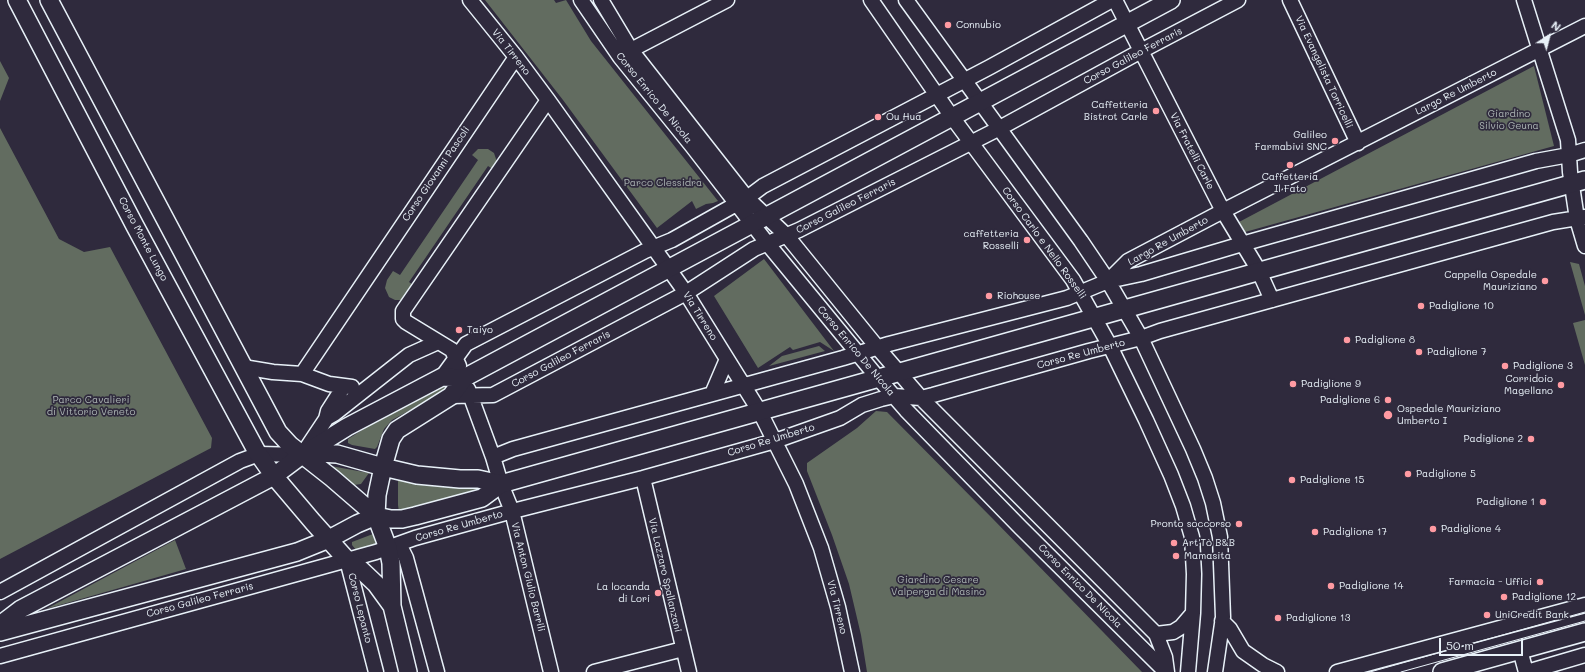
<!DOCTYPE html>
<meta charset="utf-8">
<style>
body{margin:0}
#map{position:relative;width:1585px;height:672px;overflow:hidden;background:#2f2a3d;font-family:Mali,sans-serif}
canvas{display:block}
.north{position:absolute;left:1529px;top:16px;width:40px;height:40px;-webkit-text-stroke:3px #2f2a3d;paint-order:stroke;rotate:36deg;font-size:11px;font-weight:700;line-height:16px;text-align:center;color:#e8f1f8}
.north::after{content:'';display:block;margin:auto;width:14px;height:18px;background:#e8f1f8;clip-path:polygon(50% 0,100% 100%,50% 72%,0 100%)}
.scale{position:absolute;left:1439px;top:638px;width:84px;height:18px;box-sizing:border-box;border:2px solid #e8f1f8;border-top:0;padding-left:5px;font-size:12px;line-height:14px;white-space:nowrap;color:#e8f1f8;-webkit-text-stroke:3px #2f2a3d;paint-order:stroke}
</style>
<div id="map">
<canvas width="1585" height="672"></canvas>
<div class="north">N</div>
<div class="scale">50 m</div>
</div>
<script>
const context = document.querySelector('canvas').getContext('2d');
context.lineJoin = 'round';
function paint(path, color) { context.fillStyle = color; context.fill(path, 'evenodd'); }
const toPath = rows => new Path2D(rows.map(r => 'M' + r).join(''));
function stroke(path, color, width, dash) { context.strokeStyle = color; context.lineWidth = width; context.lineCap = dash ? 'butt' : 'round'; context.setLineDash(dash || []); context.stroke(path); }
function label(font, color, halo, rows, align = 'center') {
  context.font = font + ' Mali,sans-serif'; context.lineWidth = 3.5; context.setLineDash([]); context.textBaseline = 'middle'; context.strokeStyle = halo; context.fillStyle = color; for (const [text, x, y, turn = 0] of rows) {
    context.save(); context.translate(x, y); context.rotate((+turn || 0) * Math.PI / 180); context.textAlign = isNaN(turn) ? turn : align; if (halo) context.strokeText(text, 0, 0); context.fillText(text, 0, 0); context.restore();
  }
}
const green = toPath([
 [485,0,554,0,556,3,566,0,591,41,718,201,713,203,706,204,696,209,692,201,657,228,563,100],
 [0,61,9,78,0,101],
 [1534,66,1554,146,1245,232,1239,222],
 [0,128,59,239,84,252,110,247,212,438,211,448,0,559],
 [478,149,488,149,494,153,497,162,494,170,488,166,409,282,416,287,404,300,395,300,389,297,385,288,387,280,393,271,400,275,478,160,472,155],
 [764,259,834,351,820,342,793,350,790,347,758,368,714,296],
 [1570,262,1579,264,1585,286,1585,315],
 [1585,320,1585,365,1573,323],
 [819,346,825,351,769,366,782,356],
 [452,381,454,386,392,420,384,429,377,447,375,449,352,445,348,443,348,439,367,427],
 [876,411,887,412,993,519,1142,672,867,672,861,635,849,584,832,535,807,471,807,463,857,428],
 [331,466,369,473,361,484,354,485],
 [400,478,444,486,470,486,485,489,399,512,398,505,398,480],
 [373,534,377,545,356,550,352,545,352,542],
 [175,540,186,569,46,609]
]);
const minor = toPath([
 [470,0,516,57,548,100,686,293,760,412,796,484,821,548,838,607,852,672],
 [581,0,620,57,692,146,767,243,878,378,906,410,1020,527,1166,672],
 [601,0,631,50,747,198,787,236,877,347,921,398,1156,634,1165,657,1167,672],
 [871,0,952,117,1073,280,1110,346,1146,420,1171,475,1183,506,1192,537,1194,574,1193,613,1188,672],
 [906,0,1081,241,1108,281,1141,338,1193,449,1205,478,1213,503,1220,537,1223,617,1215,672],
 [1115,0,1223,211,1258,269,1272,300],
 [1290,0,1358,143],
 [1524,0,1568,140,1570,172,1577,219,1585,246],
 [631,50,727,0],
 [1108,281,1128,261,1223,211,1585,26],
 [459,366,452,350,406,322,403,319,403,311,548,100],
 [243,367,273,372,302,374,329,384,352,387],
 [302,374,516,57],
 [442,377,466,344,645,251,672,240,747,198,763,186,990,67,1112,0],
 [468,389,493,457,501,484,512,511,551,672],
 [712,394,727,359],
 [451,396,493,395,686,293,754,249,799,230,998,129,1141,51,1238,0],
 [327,418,334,414,409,355,438,342],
 [493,457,513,449,843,358,889,344,1067,298,1108,281,1141,274,1242,244,1536,161,1569,155,1585,150],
 [643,478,689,672],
 [399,544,406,558,437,672],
 [347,560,376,672],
 [0,592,240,461,259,454,302,455,326,419,328,411,344,386],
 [1222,621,1230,629,1243,651,1263,665,1277,672],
 [1156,634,1173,632,1181,627,1193,613],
 [1520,650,1526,672],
 [0,656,376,552,415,538,509,512,643,478,775,441,840,418,862,405,881,399,894,396,921,398,933,395,1089,351,1141,338,1160,331,1553,222,1585,217],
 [594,672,683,649],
 [1337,672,1585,605],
 [1527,672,1585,655]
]);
const major = toPath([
 [17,0,135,226,257,452,274,476,313,522,347,560,357,566,376,584,392,606],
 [49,0,278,432,290,445,332,478,376,516,391,519,402,519,415,516,482,498,501,484,1585,180],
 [305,455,318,453,337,454,383,467,417,475,460,479,478,479,501,484],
 [0,625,21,609,274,476,302,455,347,427,442,377,464,378],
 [0,632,297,552,329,539,357,524,376,516],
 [408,672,392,606,391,563,388,548,376,516,377,495,383,467,391,439,397,430,451,396,464,378,1171,0],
 [1442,672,1585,632]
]);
const tram = toPath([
 [1370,672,1585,612],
 [1401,672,1585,621]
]);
const markers = [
 [948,25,4,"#ff9aa2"],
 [1156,111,4,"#ff9aa2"],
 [878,117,4,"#ff9aa2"],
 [1335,141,4,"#ff9aa2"],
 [1290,165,4,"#ff9aa2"],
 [1027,240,4,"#ff9aa2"],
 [1545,281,4,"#ff9aa2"],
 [989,296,4,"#ff9aa2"],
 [1421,306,4,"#ff9aa2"],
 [459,330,4,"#ff9aa2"],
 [1347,340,4,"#ff9aa2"],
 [1419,352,4,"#ff9aa2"],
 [1505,366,4,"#ff9aa2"],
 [1293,384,4,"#ff9aa2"],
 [1561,385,4,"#ff9aa2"],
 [1388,400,4,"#ff9aa2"],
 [1388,415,5,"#ff9aa2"],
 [1531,439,4,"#ff9aa2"],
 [1408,474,4,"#ff9aa2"],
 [1292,480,4,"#ff9aa2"],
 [1543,502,4,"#ff9aa2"],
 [1239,524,4,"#ff9aa2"],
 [1433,529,4,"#ff9aa2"],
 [1315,532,4,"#ff9aa2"],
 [1174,543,4,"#ff9aa2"],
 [1176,556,4,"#ff9aa2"],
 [1540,582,4,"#ff9aa2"],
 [1331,586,4,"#ff9aa2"],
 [658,593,4,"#ff9aa2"],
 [1504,597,4,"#ff9aa2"],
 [1487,615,4,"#ff9aa2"],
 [1278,618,4,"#ff9aa2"]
];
const poiNames = [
 ["Connubio",956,25],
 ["Caffetteria",1148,105,"right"],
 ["Bistrot Carle",1148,117,"right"],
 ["Ou Hua",886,117],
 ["Galileo",1327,135,"right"],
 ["Farmabivi SNC",1327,147,"right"],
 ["Caffetteria",1290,177,"center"],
 ["Il Fato",1290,189,"center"],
 ["caffetteria",1019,234,"right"],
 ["Rosselli",1019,246,"right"],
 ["Cappella Ospedale",1537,275,"right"],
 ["Mauriziano",1537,287,"right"],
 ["Riohouse",997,296],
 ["Padiglione 10",1429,306],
 ["Taiyo",467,330],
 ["Padiglione 8",1355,340],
 ["Padiglione 7",1427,352],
 ["Padiglione 3",1513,366],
 ["Corridoio",1553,379,"right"],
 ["Magellano",1553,391,"right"],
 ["Padiglione 9",1301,384],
 ["Padiglione 6",1380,400,"right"],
 ["Ospedale Mauriziano",1397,409],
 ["Umberto I",1397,421],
 ["Padiglione 2",1523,439,"right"],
 ["Padiglione 5",1416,474],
 ["Padiglione 15",1300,480],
 ["Padiglione 1",1535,502,"right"],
 ["Pronto soccorso",1231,524,"right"],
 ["Padiglione 4",1441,529],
 ["Padiglione 17",1323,532],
 ["Art'Tò B&B",1182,543],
 ["Mamasita",1184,556],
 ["Farmacia - Uffici",1532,582,"right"],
 ["Padiglione 14",1339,586],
 ["La locanda",650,587,"right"],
 ["di Lori",650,599,"right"],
 ["Padiglione 12",1512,597],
 ["UniCredit Bank",1495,615],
 ["Padiglione 13",1286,618]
];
const streetNames = [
 ["Via Tirreno",511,52,52],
 ["Corso Galileo Ferraris",1133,56,-28],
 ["Via Evangelista Torricelli",1324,72,65],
 ["Largo Re Umberto",1456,92,-27],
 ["Corso Enrico De Nicola",654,98,51],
 ["Via Fratelli Carle",1192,151,63],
 ["Corso Giovanni Pascoli",436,174,-56],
 ["Corso Galileo Ferraris",846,206,-27],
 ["Corso Monte Lungo",143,239,62],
 ["Largo Re Umberto",1168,241,-29],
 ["Corso Carlo e Nello Rosselli",1044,243,54],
 ["Via Tirreno",700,316,58],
 ["Corso Enrico De Nicola",856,351,50],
 ["Corso Re Umberto",1081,354,-15],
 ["Corso Galileo Ferraris",561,359,-28],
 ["Corso Re Umberto",771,440,-17],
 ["Corso Re Umberto",459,526,-16],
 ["Via Lazzaro Spallanzani",665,575,77],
 ["Via Anton Giulio Barrili",528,577,76],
 ["Corso Enrico De Nicola",1080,586,45],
 ["Corso Galileo Ferraris",200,600,-15],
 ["Via Tirreno",837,607,76],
 ["Corso Lepanto",360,608,76]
];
const parkNames = [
 ["Giardino",1509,114],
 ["Silvio Geuna",1509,126],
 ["Parco Clessidra",663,183],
 ["Parco Cavalieri",91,400],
 ["di Vittorio Veneto",91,412],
 ["Giardino Cesare",938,580],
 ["Valperga di Masino",938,592]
];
paint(green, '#626c60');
stroke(minor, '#e8f1f8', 17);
stroke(major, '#e8f1f8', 20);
stroke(minor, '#2f2a3d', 14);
stroke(major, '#2f2a3d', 17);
stroke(tram, '#e8f1f8', 1);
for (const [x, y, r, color] of markers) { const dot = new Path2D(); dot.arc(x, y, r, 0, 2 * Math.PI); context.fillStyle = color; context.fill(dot); stroke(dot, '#2f2a3d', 1.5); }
label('10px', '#e8f1f8', '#2f2a3d', poiNames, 'left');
label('10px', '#e8f1f8', '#2f2a3d', streetNames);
label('10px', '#acb5b4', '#2f2a3d', parkNames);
</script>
